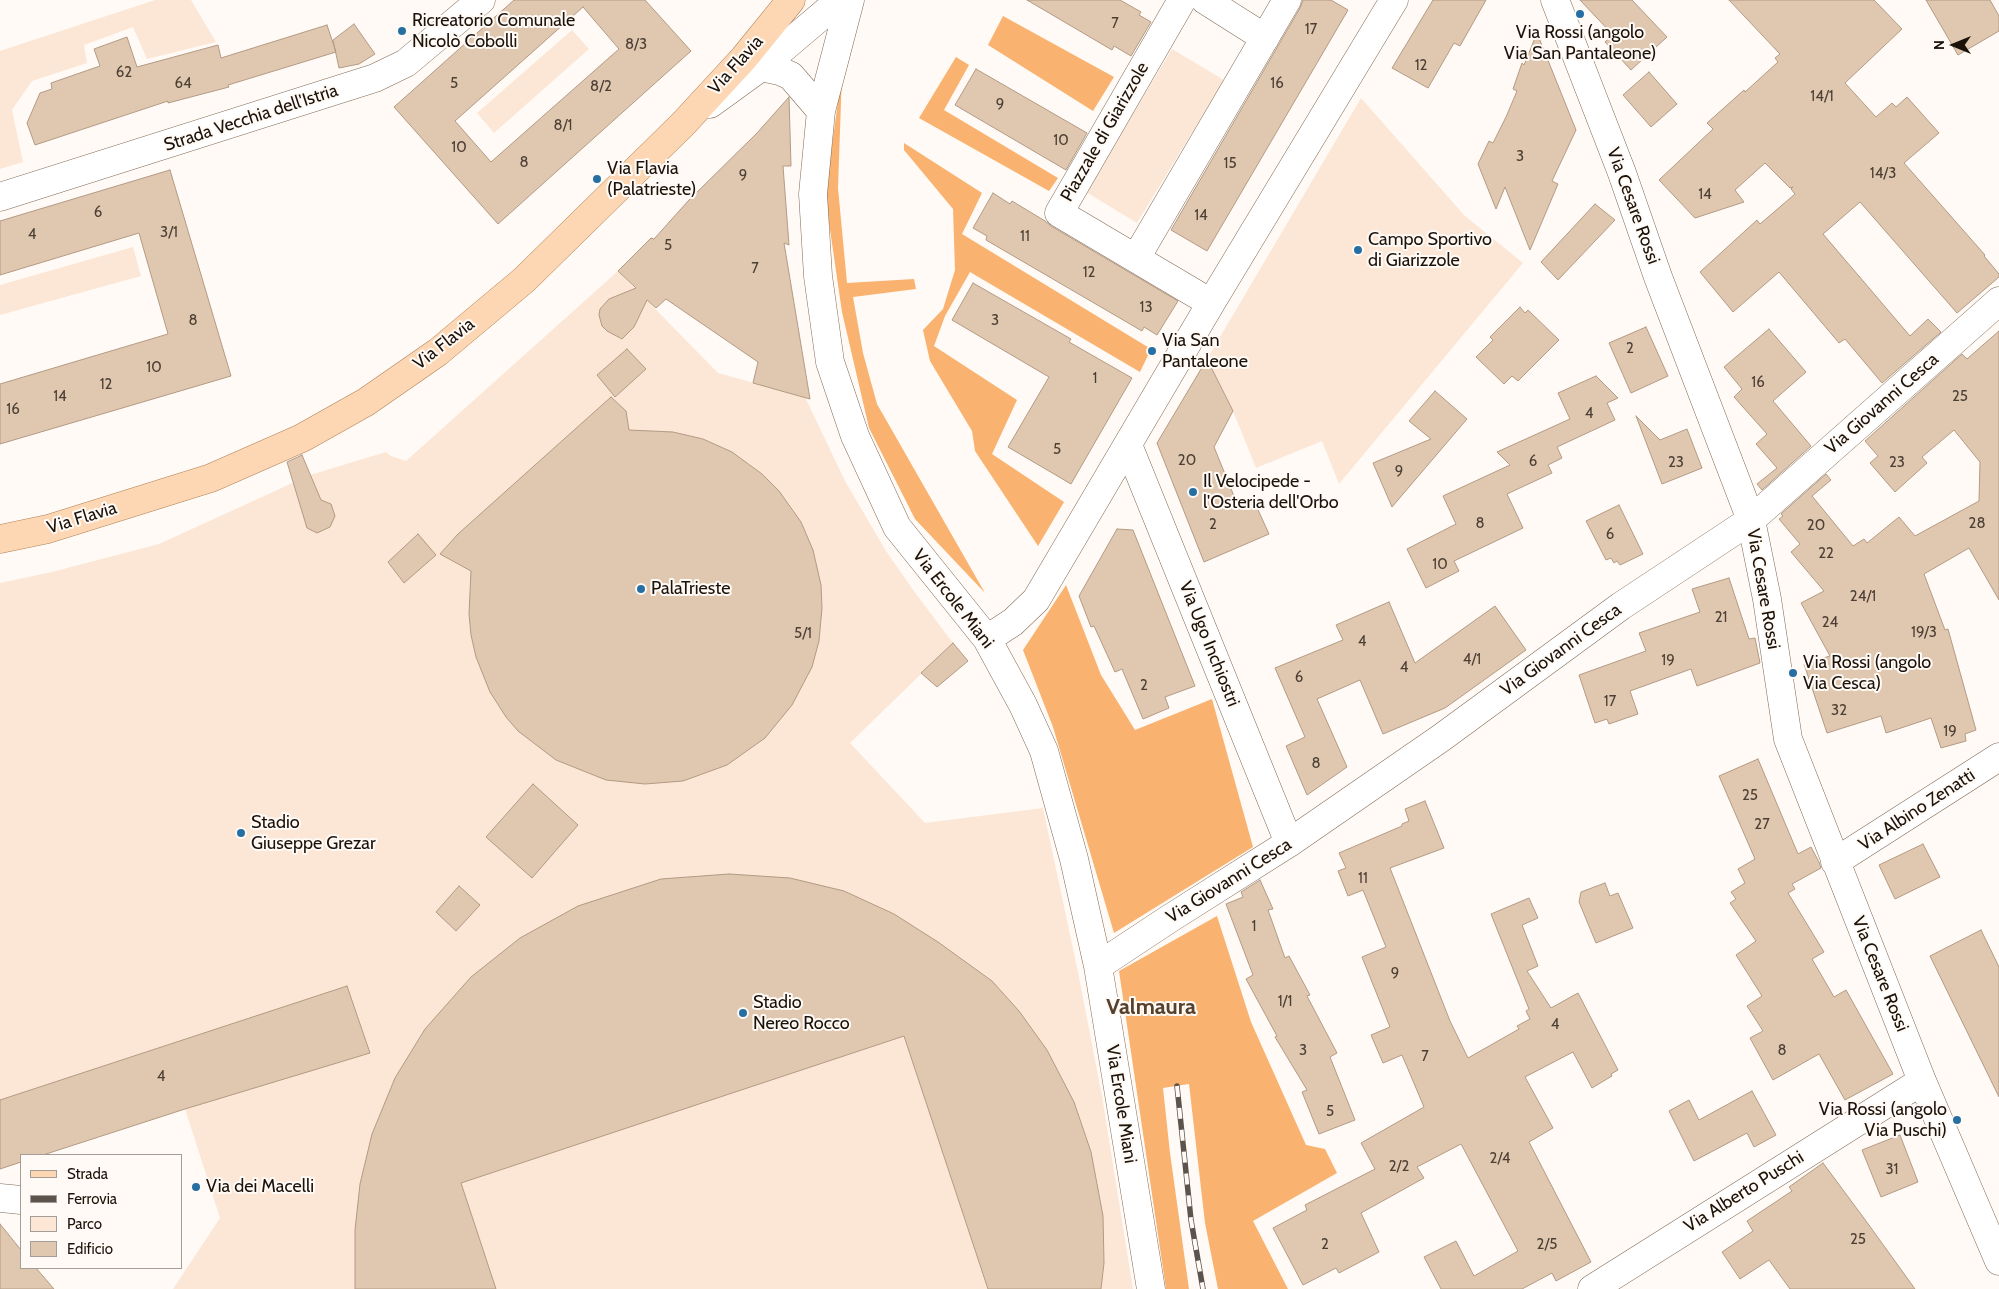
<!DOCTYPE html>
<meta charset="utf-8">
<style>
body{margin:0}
#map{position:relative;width:1999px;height:1289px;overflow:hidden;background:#fffaf5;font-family:Cabin,sans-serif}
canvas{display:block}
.legend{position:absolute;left:20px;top:1154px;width:162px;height:115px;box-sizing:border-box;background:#fffaf5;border:1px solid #a49d97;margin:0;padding:6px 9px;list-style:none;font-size:15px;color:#1b120a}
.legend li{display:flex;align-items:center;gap:10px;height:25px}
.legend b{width:25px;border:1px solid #a49d97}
.north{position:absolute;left:1929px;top:20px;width:50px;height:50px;-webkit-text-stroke:4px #fffaf5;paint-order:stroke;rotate:270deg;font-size:14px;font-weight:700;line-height:20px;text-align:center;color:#1b120a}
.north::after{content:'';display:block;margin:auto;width:18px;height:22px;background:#1b120a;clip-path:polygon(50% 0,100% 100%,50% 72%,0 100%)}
</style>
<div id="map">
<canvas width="1999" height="1289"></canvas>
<ul class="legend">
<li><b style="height:6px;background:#fdd7b3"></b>Strada</li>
<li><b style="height:6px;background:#5b534c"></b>Ferrovia</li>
<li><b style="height:14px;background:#fce7d6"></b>Parco</li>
<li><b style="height:14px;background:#e0c7b0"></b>Edificio</li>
</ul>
<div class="north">N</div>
</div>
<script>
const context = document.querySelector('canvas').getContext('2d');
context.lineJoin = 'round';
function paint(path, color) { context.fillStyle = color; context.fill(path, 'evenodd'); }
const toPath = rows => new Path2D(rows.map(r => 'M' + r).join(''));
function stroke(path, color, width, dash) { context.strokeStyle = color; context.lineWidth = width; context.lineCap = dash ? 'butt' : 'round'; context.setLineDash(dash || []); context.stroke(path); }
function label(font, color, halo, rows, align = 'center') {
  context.font = font + ' Cabin,sans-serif'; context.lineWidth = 4; context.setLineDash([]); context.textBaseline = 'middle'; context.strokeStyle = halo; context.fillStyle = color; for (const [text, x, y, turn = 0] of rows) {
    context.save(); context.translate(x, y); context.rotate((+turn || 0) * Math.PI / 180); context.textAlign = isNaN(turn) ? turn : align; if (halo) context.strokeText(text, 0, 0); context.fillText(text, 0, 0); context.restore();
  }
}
const green = toPath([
 [155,0,191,0,216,42,147,59,133,27,84,45,87,63,32,81,12,110,23,162,0,169,0,51],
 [572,30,589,49,494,133,477,113],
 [1172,49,1224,80,1137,223,1086,192],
 [1361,98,1464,215,1523,263,1339,484,1322,441,1256,468,1233,411,1207,359],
 [133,247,141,276,0,315,0,285],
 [618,271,718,373,805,397,845,481,886,551,916,594,953,643,850,743,925,823,1043,808,1078,972,1102,1096,1133,1289,173,1289,220,1218,185,1109,43,1155,21,1155,21,1162,0,1169,0,583,52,572,159,544,310,475,386,452,391,456,406,461]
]);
const forest = toPath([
 [1003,16,1114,77,1093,111,988,45],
 [956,57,969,65,944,110,1058,178,1049,191,919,118],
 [842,73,838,188,847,283,914,279,916,289,853,297,863,353,877,404,985,593,915,519,869,428,842,312,825,195],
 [904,143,982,193,962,234,1151,349,1140,372,970,272,945,316,934,346,1017,400,992,454,1064,502,1038,546,975,451,972,431,930,361,923,330,943,309,955,270,953,209,904,150],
 [1066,585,1101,675,1135,730,1212,699,1253,847,1114,933,1053,727,1023,650],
 [1217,916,1251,1022,1306,1145,1325,1149,1337,1173,1253,1221,1288,1289,1218,1289,1205,1223,1189,1084,1163,1088,1170,1153,1189,1289,1166,1289,1119,971]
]);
const building = toPath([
 [514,0,645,0,691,51,498,224,394,107,514,0],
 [583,7,619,49,491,162,455,121,583,7],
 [1027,0,1120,0,1141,12,1139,15,1151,22,1131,56,1114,46,1112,50,1027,0],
 [1303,0,1331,0,1348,10,1207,251,1171,230,1300,8,1303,0],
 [1433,0,1486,0,1460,46,1454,43,1428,88,1392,68,1433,0],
 [1580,0,1632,0,1667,37,1631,70,1605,42,1613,35,1580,0],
 [1729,0,1874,0,1902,29,1845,83,1876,117,1892,103,1896,107,1907,97,1939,133,1904,163,1985,255,1984,256,1999,274,1999,277,1957,313,1860,202,1823,234,1910,336,1928,319,1941,332,1882,383,1845,339,1839,343,1779,272,1733,312,1700,272,1757,220,1760,224,1795,194,1791,189,1793,187,1790,188,1765,163,1735,190,1744,202,1695,218,1659,180,1713,129,1707,123,1744,90,1745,92,1778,62,1775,58,1780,54,1729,0],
 [1926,0,1990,0,1999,16,1999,31,1958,55,1926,0],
 [354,24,375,54,359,64,339,68,333,40,354,24],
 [327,25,336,52,228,85,229,87,168,103,168,101,35,145,27,123,40,93,52,89,51,83,100,66,94,49,127,37,137,67,218,45,221,58,327,25],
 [1537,33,1576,130,1552,181,1558,184,1530,250,1505,187,1496,209,1478,164,1489,141,1493,143,1506,117,1517,91,1513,89,1522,63,1524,65,1537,33],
 [976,69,1087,133,1066,170,955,105,976,69],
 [1649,72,1677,104,1651,127,1623,95,1649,72],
 [789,97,791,166,783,166,789,245,784,243,810,399,753,383,758,362,666,299,656,308,647,300,634,327,622,339,607,331,602,326,599,315,600,309,609,299,636,288,618,271,651,238,654,239,689,200,757,133,789,97],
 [170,170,231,376,0,444,0,384,168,334,139,233,0,275,0,221,170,170],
 [993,193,1010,204,1012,201,1045,221,1051,226,1178,301,1157,335,1144,327,1142,331,986,240,987,236,973,228,993,193],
 [1595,204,1615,220,1558,280,1541,262,1595,204],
 [973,283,1071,339,1069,342,1132,378,1071,484,1008,447,1049,377,952,320,973,283],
 [1520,307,1525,313,1528,310,1559,340,1518,381,1512,376,1504,384,1476,357,1493,340,1490,337,1520,307],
 [1646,327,1668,376,1631,393,1609,343,1646,327],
 [1769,329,1806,372,1773,401,1811,446,1762,490,1757,484,1777,468,1756,444,1767,434,1734,397,1742,389,1724,367,1769,329],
 [1999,331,1999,600,1969,548,1924,574,1945,630,1948,629,1976,730,1965,734,1966,741,1941,748,1931,718,1886,733,1881,716,1827,733,1804,664,1830,656,1801,603,1824,591,1791,552,1800,544,1779,519,1783,516,1781,514,1826,474,1831,480,1812,496,1853,546,1864,539,1867,543,1899,517,1915,536,1979,501,1980,462,1954,430,1922,457,1927,463,1895,492,1870,463,1878,456,1865,441,1962,354,1967,359,1999,331],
 [627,349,646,369,615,397,597,375,627,349],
 [1207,359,1233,411,1214,447,1238,506,1254,501,1269,534,1204,562,1157,443,1207,359],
 [1596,376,1618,398,1607,403,1615,420,1557,447,1562,458,1548,465,1552,473,1507,494,1523,528,1454,561,1459,571,1426,588,1407,549,1456,524,1443,496,1510,465,1497,452,1570,419,1558,393,1596,376],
 [1435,391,1467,419,1392,507,1373,463,1431,439,1409,421,1435,391],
 [611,397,626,411,629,430,673,432,703,439,732,452,762,474,779,491,801,522,813,550,821,585,822,608,819,641,812,667,792,705,765,738,727,765,683,781,645,784,606,780,556,760,518,731,506,717,490,692,476,657,471,635,469,614,471,571,440,554,458,534,611,397],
 [1636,416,1660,440,1687,429,1702,468,1662,484,1636,416],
 [302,455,321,500,331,504,335,516,330,527,317,533,307,528,287,462,302,455],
 [1619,505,1643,554,1620,565,1617,561,1614,563,1611,558,1606,560,1586,521,1619,505],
 [1117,529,1133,530,1195,686,1165,697,1169,708,1143,719,1122,669,1115,672,1094,626,1091,627,1079,596,1117,529],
 [418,534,436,555,404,583,388,562,418,534],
 [1729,578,1749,639,1755,638,1760,663,1697,686,1691,669,1630,691,1638,714,1609,724,1607,719,1595,723,1579,675,1646,651,1639,633,1700,612,1692,589,1729,578],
 [1389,602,1415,663,1495,606,1526,650,1445,708,1383,734,1360,680,1317,699,1347,767,1307,795,1286,746,1305,737,1275,668,1343,640,1336,625,1389,602],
 [953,643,968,661,937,687,921,673,953,643],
 [1758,759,1798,854,1811,847,1819,862,1821,868,1792,884,1795,889,1788,893,1824,952,1812,959,1834,997,1846,990,1893,1074,1845,1100,1819,1054,1773,1080,1750,1038,1763,1031,1747,1006,1762,996,1736,955,1756,941,1730,903,1736,899,1731,892,1745,883,1738,869,1755,859,1719,776,1758,759],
 [533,784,578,825,532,878,486,837,533,784],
 [1425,801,1444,848,1390,868,1450,1021,1468,1058,1519,1029,1517,1026,1530,1019,1526,1011,1529,1009,1491,914,1529,898,1538,918,1522,925,1538,966,1527,971,1551,1008,1578,993,1618,1070,1611,1074,1612,1076,1592,1088,1573,1052,1525,1077,1553,1128,1529,1142,1591,1262,1556,1281,1552,1273,1522,1289,1441,1289,1424,1257,1456,1241,1474,1276,1518,1251,1461,1144,1417,1167,1424,1178,1361,1213,1379,1252,1339,1273,1336,1268,1303,1285,1273,1228,1307,1210,1305,1205,1375,1169,1361,1143,1424,1107,1402,1055,1383,1063,1371,1035,1390,1027,1362,957,1386,947,1363,890,1348,896,1338,871,1346,868,1339,853,1402,826,1402,824,1409,821,1405,809,1425,801],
 [1923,844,1940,877,1895,899,1879,865,1923,844],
 [729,874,790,878,844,891,894,914,938,942,992,981,1019,1011,1047,1050,1074,1102,1091,1152,1103,1216,1104,1263,1101,1289,988,1289,904,1036,461,1183,496,1289,355,1289,355,1230,360,1184,372,1134,395,1078,425,1029,471,977,520,938,578,906,661,879,729,874],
 [1260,880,1273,909,1268,910,1285,958,1289,956,1310,995,1307,996,1337,1053,1330,1057,1355,1120,1319,1134,1302,1092,1307,1090,1275,1037,1277,1036,1246,979,1253,975,1226,904,1243,897,1241,892,1260,880],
 [1605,883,1610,896,1618,893,1633,928,1596,943,1579,902,1581,892,1605,883],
 [459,886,480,905,456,931,436,912,459,886],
 [1981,930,1999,967,1999,1097,1930,956,1981,930],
 [347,986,370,1053,185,1109,43,1155,21,1155,21,1162,0,1169,0,1100,347,986],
 [1752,1091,1776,1135,1754,1147,1747,1133,1694,1161,1669,1111,1689,1100,1699,1120,1752,1091],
 [1900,1135,1918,1182,1881,1197,1862,1150,1900,1135],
 [1823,1163,1866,1221,1915,1289,1790,1289,1769,1260,1740,1279,1722,1252,1753,1231,1747,1221,1792,1191,1789,1187,1823,1163],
 [0,1224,21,1250,21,1268,36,1268,54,1289,0,1289,0,1224]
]);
const minor = toPath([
 [850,0,821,111,813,194,818,276,830,362,855,436,897,527,987,639,1023,705,1044,751,1074,859,1098,966,1151,1289],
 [1182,0,1059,213,1211,303],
 [1205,0,1265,38],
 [1555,0,1622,173,1658,277,1751,520,1767,599,1788,739,1922,1081,1999,1261],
 [761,67,780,71,791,76,821,111],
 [710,104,761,67,840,0],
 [0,197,375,78,406,63,481,0],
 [1136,258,1287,0],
 [1128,445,1289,843],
 [987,639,1013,622,1036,600,1211,303,1394,0],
 [1835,862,1999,757],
 [1098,966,1169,919,1289,843,1441,738,1621,606,1751,520,1999,301],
 [0,1198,21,1200],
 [1592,1289,1922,1081]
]);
const major = toPath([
 [0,539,48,529,211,478,302,438,366,402,438,352,524,280,683,124,744,58,791,0]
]);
const rail = toPath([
 [1177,1086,1191,1220,1203,1289]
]);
const markers = [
 [1580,14,5,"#266fa3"],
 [402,31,5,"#266fa3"],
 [597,179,5,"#266fa3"],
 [1358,250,5,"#266fa3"],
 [1152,351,5,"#266fa3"],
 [1193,492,5,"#266fa3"],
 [641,589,5,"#266fa3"],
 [1793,673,5,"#266fa3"],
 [241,833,5,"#266fa3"],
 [743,1013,5,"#266fa3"],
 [1957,1120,5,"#266fa3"],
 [196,1187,5,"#266fa3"]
];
const numberNames = [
 ["7",1115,24],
 ["17",1311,30],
 ["8/3",636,45],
 ["12",1421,66],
 ["62",124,73],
 ["64",183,84],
 ["5",454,84],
 ["16",1277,84],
 ["8/2",601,87],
 ["14/1",1822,97],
 ["9",1000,105],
 ["8/1",563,126],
 ["10",1061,141],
 ["10",459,148],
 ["3",1520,157],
 ["8",524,163],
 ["15",1230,164],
 ["14/3",1883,174],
 ["9",743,176],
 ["14",1705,195],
 ["6",98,213],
 ["14",1201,216],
 ["3/1",169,233],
 ["4",32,235],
 ["11",1025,237],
 ["5",668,246],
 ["7",755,269],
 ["12",1089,273],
 ["13",1146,308],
 ["8",193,321],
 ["3",995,321],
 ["2",1630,349],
 ["10",154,368],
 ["1",1095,379],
 ["16",1758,383],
 ["12",106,385],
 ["14",60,397],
 ["25",1960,397],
 ["16",13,410],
 ["4",1589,414],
 ["5",1057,450],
 ["20",1187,461],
 ["6",1533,462],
 ["23",1676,463],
 ["23",1897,463],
 ["9",1399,472],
 ["8",1480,524],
 ["28",1977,524],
 ["2",1213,525],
 ["20",1816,526],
 ["6",1610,535],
 ["22",1826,554],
 ["10",1440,565],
 ["24/1",1863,597],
 ["21",1721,618],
 ["24",1830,623],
 ["19/3",1924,633],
 ["5/1",803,634],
 ["4",1362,642],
 ["4/1",1472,660],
 ["19",1668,661],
 ["4",1404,668],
 ["6",1299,678],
 ["2",1144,686],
 ["17",1610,702],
 ["32",1839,711],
 ["19",1950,732],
 ["8",1316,764],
 ["25",1750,796],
 ["27",1762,825],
 ["11",1363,879],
 ["1",1254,927],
 ["9",1395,974],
 ["1/1",1285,1002],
 ["4",1555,1025],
 ["3",1303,1051],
 ["8",1782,1051],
 ["7",1425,1057],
 ["4",161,1077],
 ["5",1330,1112],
 ["2/4",1500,1159],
 ["2/2",1399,1167],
 ["31",1892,1170],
 ["25",1858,1240],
 ["2",1325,1245],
 ["2/5",1547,1245]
];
const poiNames = [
 ["Ricreatorio Comunale",412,21],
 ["Nicolò Cobolli",412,42],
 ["Via Rossi (angolo",1580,33,"center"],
 ["Via San Pantaleone)",1580,54,"center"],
 ["Via Flavia",607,169],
 ["(Palatrieste)",607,190],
 ["Campo Sportivo",1368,240],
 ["di Giarizzole",1368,261],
 ["Via San",1162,341],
 ["Pantaleone",1162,362],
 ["Il Velocipede -",1203,482],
 ["l'Osteria dell'Orbo",1203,503],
 ["PalaTrieste",651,589],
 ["Via Rossi (angolo",1803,663],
 ["Via Cesca)",1803,684],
 ["Stadio",251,823],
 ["Giuseppe Grezar",251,844],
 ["Stadio",753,1003],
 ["Nereo Rocco",753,1024],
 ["Via Rossi (angolo",1947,1110,"right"],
 ["Via Puschi)",1947,1131,"right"],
 ["Via dei Macelli",206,1187]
];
const streetNames = [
 ["Via Flavia",736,65,-48],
 ["Strada Vecchia dell'Istria",251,118,-18],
 ["Piazzale di Giarizzole",1105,132,-60],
 ["Via Cesare Rossi",1633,206,70],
 ["Via Flavia",444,344,-38],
 ["Via Giovanni Cesca",1882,404,-41],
 ["Via Flavia",82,518,-17],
 ["Via Cesare Rossi",1763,589,80],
 ["Via Ercole Miani",953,599,52],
 ["Via Ugo Inchiostri",1209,644,68],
 ["Via Giovanni Cesca",1561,650,-36],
 ["Via Albino Zenatti",1917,810,-33],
 ["Via Giovanni Cesca",1229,881,-32],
 ["Via Cesare Rossi",1880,974,68],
 ["Via Ercole Miani",1121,1104,81],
 ["Via Alberto Puschi",1744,1192,-32]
];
const districtNames = [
 ["Valmaura",1151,1008]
];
paint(green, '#fce7d6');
paint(forest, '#f9b26f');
paint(building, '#e0c7b0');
stroke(building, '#b39a84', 1);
stroke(minor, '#826b57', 29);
stroke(major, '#ad8057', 29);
stroke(minor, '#fff', 28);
stroke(major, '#fdd7b3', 28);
stroke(rail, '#5b534c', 5.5);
stroke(rail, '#fffaf5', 4, [11]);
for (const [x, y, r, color] of markers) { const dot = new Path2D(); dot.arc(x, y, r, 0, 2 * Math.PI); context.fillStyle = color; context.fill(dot); stroke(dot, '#fffaf5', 2); }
label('15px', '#4c3f34', null, numberNames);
label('18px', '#1b120a', '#fffaf5', poiNames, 'left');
label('18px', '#1b120a', '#fffaf5', streetNames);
label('bold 22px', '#56412d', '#fffaf5', districtNames);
</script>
